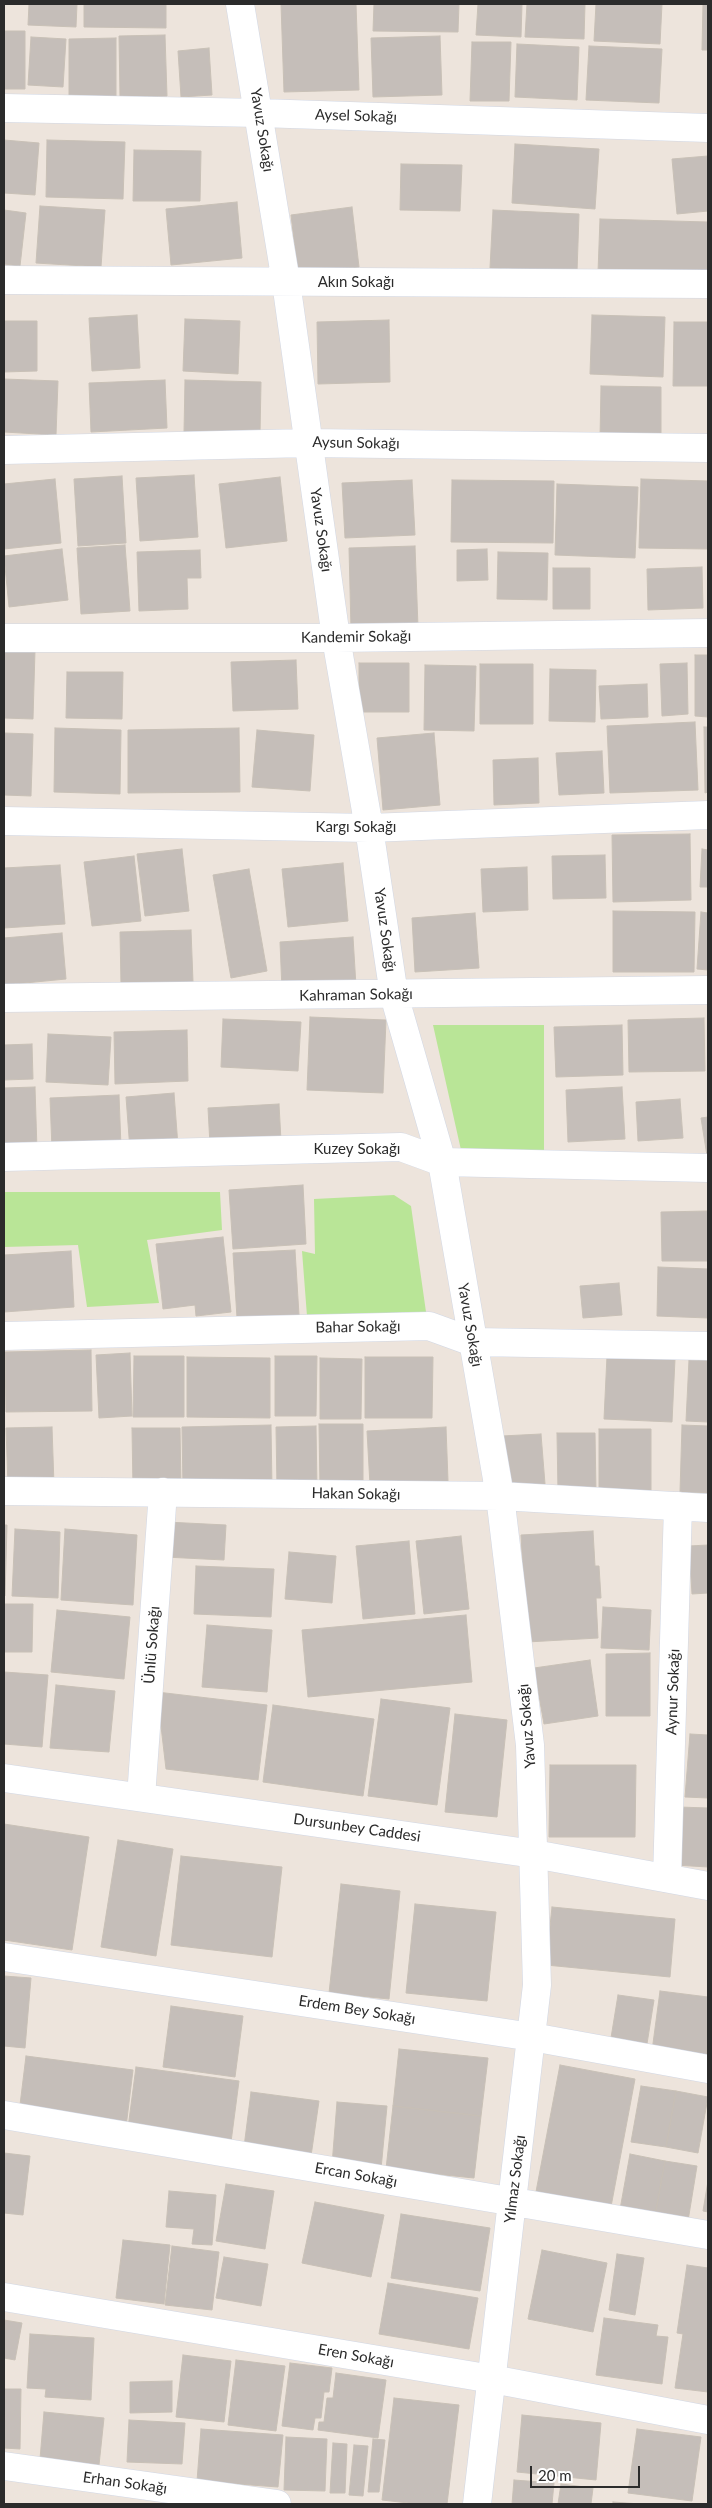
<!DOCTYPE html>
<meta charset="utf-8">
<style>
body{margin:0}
#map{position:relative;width:712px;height:2508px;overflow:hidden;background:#ede4dc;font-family:Lato,sans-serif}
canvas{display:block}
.frame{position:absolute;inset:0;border:5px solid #2b2b2b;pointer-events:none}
.scale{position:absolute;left:530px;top:2466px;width:110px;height:22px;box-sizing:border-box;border:2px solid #2b2b2b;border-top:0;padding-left:6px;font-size:15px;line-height:18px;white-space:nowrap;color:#2b2b2b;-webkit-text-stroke:4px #fff;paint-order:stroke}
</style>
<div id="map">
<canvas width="712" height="2508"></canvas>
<div class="frame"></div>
<div class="scale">20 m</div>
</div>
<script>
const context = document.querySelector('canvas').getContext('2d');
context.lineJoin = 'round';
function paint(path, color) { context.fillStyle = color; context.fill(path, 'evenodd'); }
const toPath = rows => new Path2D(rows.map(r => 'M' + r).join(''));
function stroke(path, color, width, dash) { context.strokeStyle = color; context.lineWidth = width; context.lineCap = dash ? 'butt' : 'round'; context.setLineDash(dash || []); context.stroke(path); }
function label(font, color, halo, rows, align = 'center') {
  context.font = font + ' Lato,sans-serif'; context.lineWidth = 5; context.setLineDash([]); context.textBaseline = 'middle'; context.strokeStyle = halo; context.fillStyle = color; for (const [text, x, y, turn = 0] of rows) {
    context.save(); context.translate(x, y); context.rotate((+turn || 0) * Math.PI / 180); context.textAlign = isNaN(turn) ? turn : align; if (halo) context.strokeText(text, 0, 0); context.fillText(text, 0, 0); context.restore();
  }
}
const green = toPath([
 [433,1025,544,1025,544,1152,461,1150],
 [4,1192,220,1192,222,1230,147,1240,159,1303,87,1307,78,1245,4,1247],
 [394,1195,411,1206,426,1312,307,1316,302,1251,315,1254,314,1199]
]);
const building = toPath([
 [29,4,77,4,76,27,28,25,29,4],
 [84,4,166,4,166,28,84,27,84,4],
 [281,4,356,4,359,90,284,92,281,4],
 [374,4,459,4,458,32,373,31,374,4],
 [478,4,522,4,521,37,476,35,478,4],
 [527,4,585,4,584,39,525,37,527,4],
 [596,4,662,4,660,44,594,41,596,4],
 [703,4,708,4,708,50,702,50,703,4],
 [4,31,25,31,25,89,4,89,4,31],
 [165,35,167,96,120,97,119,36,165,35],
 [440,36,442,95,373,97,371,38,440,36],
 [31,37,66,39,63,87,28,85,31,37],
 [116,38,116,98,69,99,69,39,116,38],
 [472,42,511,42,509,101,470,101,472,42],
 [517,44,579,47,577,100,515,97,517,44],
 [589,46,662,49,659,103,586,100,589,46],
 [209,48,212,95,181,97,178,51,209,48],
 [4,140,39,143,35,195,4,193,4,140],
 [47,140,125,142,123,199,46,197,47,140],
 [515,144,599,149,595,209,512,203,515,144],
 [134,150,201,151,200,201,133,201,134,150],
 [708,156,708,211,677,214,672,159,708,156],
 [401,164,462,165,460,211,400,210,401,164],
 [237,202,242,258,171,265,166,209,237,202],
 [40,206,105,210,101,267,36,263,40,206],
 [352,207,359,267,298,274,291,215,352,207],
 [4,210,26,213,20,266,4,264,4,210],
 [493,210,579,214,577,272,490,268,493,210],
 [600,219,708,222,707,275,598,272,600,219],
 [137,315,140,368,92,371,89,318,137,315],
 [592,315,665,317,663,377,590,374,592,315],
 [185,319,240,321,238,374,183,371,185,319],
 [389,320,390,382,318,384,317,322,389,320],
 [4,321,37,321,37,371,4,372,4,321],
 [674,322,708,322,708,386,673,386,674,322],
 [4,379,58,381,56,435,4,432,4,379],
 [165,380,167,428,91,432,89,383,165,380],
 [185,380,261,382,260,434,184,432,185,380],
 [601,386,661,387,661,439,600,439,601,386],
 [194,475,198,537,140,541,136,478,194,475],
 [122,476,126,543,78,546,74,479,122,476],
 [280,477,287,541,226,548,219,484,280,477],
 [55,479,61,543,4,549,4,484,55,479],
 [641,479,708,481,708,549,639,548,641,479],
 [412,480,415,535,345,538,342,483,412,480],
 [452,480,554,481,553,543,451,542,452,480],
 [557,484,638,487,635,558,555,555,557,484],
 [125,545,130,611,81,614,77,548,125,545],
 [415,546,418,627,351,629,349,548,415,546],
 [62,549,68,600,9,607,4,556,62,549],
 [487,549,488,580,457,581,457,550,487,549],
 [200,550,201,578,187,578,188,609,139,611,137,552,200,550],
 [498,552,548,553,547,600,497,599,498,552],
 [702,567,703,608,648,610,647,569,702,567],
 [553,568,590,568,590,609,553,609,553,568],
 [4,649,35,650,33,719,4,718,4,649],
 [695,655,708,655,708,717,695,716,695,655],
 [296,660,298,709,233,711,231,662,296,660],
 [359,663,409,663,409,712,359,712,359,663],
 [687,663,688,714,662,716,660,664,687,663],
 [480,664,533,664,533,724,480,724,480,664],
 [425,665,476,666,474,731,424,730,425,665],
 [550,669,596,670,595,722,549,721,550,669],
 [67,672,123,672,122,719,66,718,67,672],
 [647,684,648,717,601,719,599,686,647,684],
 [695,722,698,790,610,793,607,726,695,722],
 [704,727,708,727,708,792,705,793,704,727],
 [55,728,121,730,120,794,54,792,55,728],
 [239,728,240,792,128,793,128,730,239,728],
 [257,730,314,735,310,791,252,787,257,730],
 [4,733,33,734,31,796,4,795,4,733],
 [434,733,440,805,383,810,377,738,434,733],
 [602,751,604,793,559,795,556,753,602,751],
 [538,758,539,803,494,805,493,760,538,758],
 [690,834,691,900,613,902,612,835,690,834],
 [182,849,189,911,145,916,137,854,182,849],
 [702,849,708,850,708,887,700,887,702,849],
 [605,855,606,898,553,899,552,856,605,855],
 [134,856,141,921,92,926,84,862,134,856],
 [343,863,348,921,288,927,282,869,343,863],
 [60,865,65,924,4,928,4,868,60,865],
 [527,867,528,910,483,912,481,869,527,867],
 [249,869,267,971,231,978,213,875,249,869],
 [613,911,695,912,694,972,613,972,613,911],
 [701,912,708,913,708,970,697,969,701,912],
 [475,913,479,968,415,972,412,918,475,913],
 [191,930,193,982,121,985,120,932,191,930],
 [62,933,66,979,4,985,4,938,62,933],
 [353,937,356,986,282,990,280,942,353,937],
 [310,1017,386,1020,383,1093,307,1090,310,1017],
 [704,1018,705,1071,629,1072,628,1020,704,1018],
 [223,1019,301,1022,298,1071,221,1067,223,1019],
 [622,1025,623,1075,556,1077,554,1027,622,1025],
 [187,1030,188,1081,115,1084,114,1032,187,1030],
 [48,1034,111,1037,108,1085,46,1082,48,1034],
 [32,1044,33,1079,4,1080,4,1045,32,1044],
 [35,1087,37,1150,4,1151,4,1088,35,1087],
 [622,1087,625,1139,568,1142,566,1090,622,1087],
 [174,1093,178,1146,130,1150,126,1097,174,1093],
 [119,1095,121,1147,52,1149,50,1098,119,1095],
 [680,1099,683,1138,638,1141,636,1102,680,1099],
 [279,1104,281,1141,210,1145,208,1108,279,1104],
 [708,1117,708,1162,701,1118,708,1117],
 [303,1185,306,1244,233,1249,229,1190,303,1185],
 [708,1211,708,1261,662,1261,661,1212,708,1211],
 [223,1237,231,1312,196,1316,195,1305,163,1309,156,1244,223,1237],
 [295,1250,299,1315,237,1318,233,1253,295,1250],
 [71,1251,74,1307,4,1312,4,1255,71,1251],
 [658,1267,708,1269,708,1318,657,1316,658,1267],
 [619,1283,622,1315,583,1318,580,1286,619,1283],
 [91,1350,92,1411,6,1412,5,1352,91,1350],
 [130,1353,132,1416,99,1418,96,1355,130,1353],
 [134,1356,184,1356,184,1417,133,1417,134,1356],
 [275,1356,317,1356,316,1416,275,1416,275,1356],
 [607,1356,675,1359,672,1422,604,1419,607,1356],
 [187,1357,270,1358,270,1418,187,1417,187,1357],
 [365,1357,433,1357,432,1418,365,1418,365,1357],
 [320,1358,362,1359,361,1419,320,1419,320,1358],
 [689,1360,708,1361,708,1422,686,1421,689,1360],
 [319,1424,363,1424,363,1489,320,1489,319,1424],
 [271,1425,272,1488,183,1490,182,1427,271,1425],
 [682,1425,708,1426,708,1493,680,1492,682,1425],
 [316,1426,317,1489,277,1489,276,1427,316,1426],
 [52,1427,54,1485,8,1486,6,1428,52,1427],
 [446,1427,448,1481,370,1485,367,1431,446,1427],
 [132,1428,180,1428,181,1488,133,1489,132,1428],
 [599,1429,651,1429,651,1493,599,1493,599,1429],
 [557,1433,595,1433,596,1492,558,1492,557,1433],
 [541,1434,545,1484,505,1487,502,1436,541,1434],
 [166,1522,226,1525,224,1560,165,1557,166,1522],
 [4,1525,7,1525,5,1596,4,1596,4,1525],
 [15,1529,60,1532,58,1598,12,1596,15,1529],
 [65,1529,137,1535,133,1605,61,1600,65,1529],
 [593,1531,595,1566,599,1566,601,1598,596,1598,598,1638,527,1642,521,1535,593,1531],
 [461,1536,469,1609,424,1614,416,1541,461,1536],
 [409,1541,415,1614,363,1619,356,1546,409,1541],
 [708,1545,708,1593,692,1594,689,1546,708,1545],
 [289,1552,336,1556,332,1603,285,1599,289,1552],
 [196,1566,274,1569,271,1617,194,1614,196,1566],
 [4,1604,33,1604,32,1652,4,1652,4,1604],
 [603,1607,651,1610,649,1650,601,1648,603,1607],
 [57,1610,130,1617,124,1679,51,1672,57,1610],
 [466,1615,472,1682,308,1697,302,1630,466,1615],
 [207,1625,272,1630,267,1692,202,1687,207,1625],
 [650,1653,650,1716,606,1716,606,1654,650,1653],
 [590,1660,598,1716,544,1724,534,1668,590,1660],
 [4,1672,48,1675,42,1747,4,1744,4,1672],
 [56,1685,115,1691,109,1752,50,1748,56,1685],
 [157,1692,267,1705,258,1780,166,1769,157,1692],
 [381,1699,450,1708,437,1805,368,1796,381,1699],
 [273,1705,374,1719,363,1796,263,1782,273,1705],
 [455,1714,507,1720,497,1817,445,1812,455,1714],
 [690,1734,708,1735,708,1798,685,1797,690,1734],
 [550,1765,636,1765,635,1837,549,1837,550,1765],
 [679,1807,708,1808,708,1867,675,1865,679,1807],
 [4,1824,89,1837,72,1950,4,1940,4,1824],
 [118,1840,173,1849,156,1956,101,1947,118,1840],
 [181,1856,282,1867,272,1957,171,1945,181,1856],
 [341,1884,400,1891,389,1999,329,1993,341,1884],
 [415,1904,496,1912,487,2001,406,1993,415,1904],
 [552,1907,675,1919,670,1977,546,1965,552,1907],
 [4,1976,31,1978,25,2048,4,2046,4,1976],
 [660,1991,708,1997,707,2057,652,2051,660,1991],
 [618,1995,654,2000,646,2050,610,2044,618,1995],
 [171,2006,243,2016,235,2077,163,2067,171,2006],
 [399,2049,488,2058,481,2116,393,2106,399,2049],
 [26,2056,133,2070,126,2127,19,2113,26,2056],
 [560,2065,635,2079,610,2212,535,2197,560,2065],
 [136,2067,239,2081,231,2142,128,2128,136,2067],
 [641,2086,676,2091,666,2147,631,2142,641,2086],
 [676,2091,708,2097,698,2153,666,2147,676,2091],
 [251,2092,319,2101,311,2156,244,2147,251,2092],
 [337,2102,387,2106,381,2169,332,2165,337,2102],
 [393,2106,481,2116,474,2178,386,2169,393,2106],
 [4,2153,30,2156,23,2215,4,2213,4,2153],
 [630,2154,665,2161,654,2221,619,2215,630,2154],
 [665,2161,697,2166,687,2227,654,2221,665,2161],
 [708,2181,708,2212,703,2211,708,2181],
 [226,2184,274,2191,265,2249,216,2241,226,2184],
 [169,2191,216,2195,212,2245,192,2244,194,2229,166,2227,169,2191],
 [315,2202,384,2215,371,2277,302,2263,315,2202],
 [401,2214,490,2228,480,2291,391,2278,401,2214],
 [123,2240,170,2245,164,2304,116,2298,123,2240],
 [172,2246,219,2252,212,2310,165,2305,172,2246],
 [542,2250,607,2263,593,2332,528,2319,542,2250],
 [617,2254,644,2258,635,2315,609,2310,617,2254],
 [224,2257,268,2264,261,2306,216,2298,224,2257],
 [687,2265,708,2268,708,2392,675,2388,683,2334,677,2333,687,2265],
 [388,2283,478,2298,469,2349,379,2334,388,2283],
 [604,2318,658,2325,656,2336,668,2337,662,2384,596,2375,604,2318],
 [4,2320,22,2323,15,2360,4,2358,4,2320],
 [30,2334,94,2338,91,2400,45,2397,46,2389,27,2388,30,2334],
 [183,2355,231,2361,224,2422,176,2417,183,2355],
 [236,2360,285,2366,276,2431,228,2425,236,2360],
 [290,2363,332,2368,329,2392,324,2392,321,2418,315,2418,313,2430,282,2426,290,2363],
 [336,2373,386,2380,378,2438,318,2430,319,2422,324,2422,327,2398,333,2398,336,2373],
 [172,2381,172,2412,130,2413,130,2382,172,2381],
 [4,2389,21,2389,20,2449,4,2448,4,2389],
 [394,2398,459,2405,447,2504,417,2504,382,2500,394,2398],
 [44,2412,104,2418,99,2465,40,2459,44,2412],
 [522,2415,601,2423,596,2480,517,2472,522,2415],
 [129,2420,185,2423,182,2464,127,2462,129,2420],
 [201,2429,283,2435,278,2487,197,2481,201,2429],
 [637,2429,701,2437,692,2501,628,2493,637,2429],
 [286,2437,327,2439,325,2491,284,2490,286,2437],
 [373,2439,385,2440,379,2492,368,2492,373,2439],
 [333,2443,347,2444,345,2493,330,2493,333,2443],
 [354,2445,368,2446,363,2496,349,2495,354,2445],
 [514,2480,554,2483,552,2504,512,2504,514,2480],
 [561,2484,593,2488,591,2504,558,2504,561,2484],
 [613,2502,640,2504,613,2504,613,2502]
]);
const minor = toPath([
 [240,4,286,282,336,638,369,828,394,995,442,1162,500,1496,530,1745,537,1985,477,2504],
 [4,108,260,113,708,128],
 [4,280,708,284],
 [4,450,308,443,708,448],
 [4,638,336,638,708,633],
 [4,821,369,828,708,815],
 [4,998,708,990],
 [4,1157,401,1147,442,1162,708,1168],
 [4,1336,429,1326,473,1342,708,1346],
 [4,1491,500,1496,708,1508],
 [141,1797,163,1492],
 [667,1878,678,1506],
 [4,1957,532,2037,708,2069],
 [4,2115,708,2235],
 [4,2297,492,2379,708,2420],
 [4,2466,277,2504]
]);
const tertiary = toPath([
 [4,1778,534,1854,708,1886]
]);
const streetNames = [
 ["Aysel Sokağı",356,116,2],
 ["Yavuz Sokağı",262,130,81],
 ["Akın Sokağı",356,282],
 ["Aysun Sokağı",356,443,1],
 ["Yavuz Sokağı",321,530,82],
 ["Kandemir Sokağı",356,637,-1],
 ["Kargı Sokağı",356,827],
 ["Yavuz Sokağı",385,930,82],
 ["Kahraman Sokağı",356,995,-1],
 ["Kuzey Sokağı",357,1149],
 ["Yavuz Sokağı",470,1325,80],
 ["Bahar Sokağı",358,1327,-1],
 ["Hakan Sokağı",356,1494,1],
 ["Ünlü Sokağı",152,1645,-86],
 ["Aynur Sokağı",673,1692,-88],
 ["Yavuz Sokağı",527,1726,-95],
 ["Dursunbey Caddesi",357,1828,8],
 ["Erdem Bey Sokağı",357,2010,9],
 ["Ercan Sokağı",356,2175,10],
 ["Yılmaz Sokağı",515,2179,-83],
 ["Eren Sokağı",356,2356,10],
 ["Erhan Sokağı",125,2483,8]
];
paint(green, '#b9e597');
paint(building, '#c5beb9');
stroke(building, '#c8c0b6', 1);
stroke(minor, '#d1d7e4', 29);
stroke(tertiary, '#d1d7e4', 29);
stroke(minor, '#fff', 28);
stroke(tertiary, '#fff', 28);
label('15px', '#2b2b2b', '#fff', streetNames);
</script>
